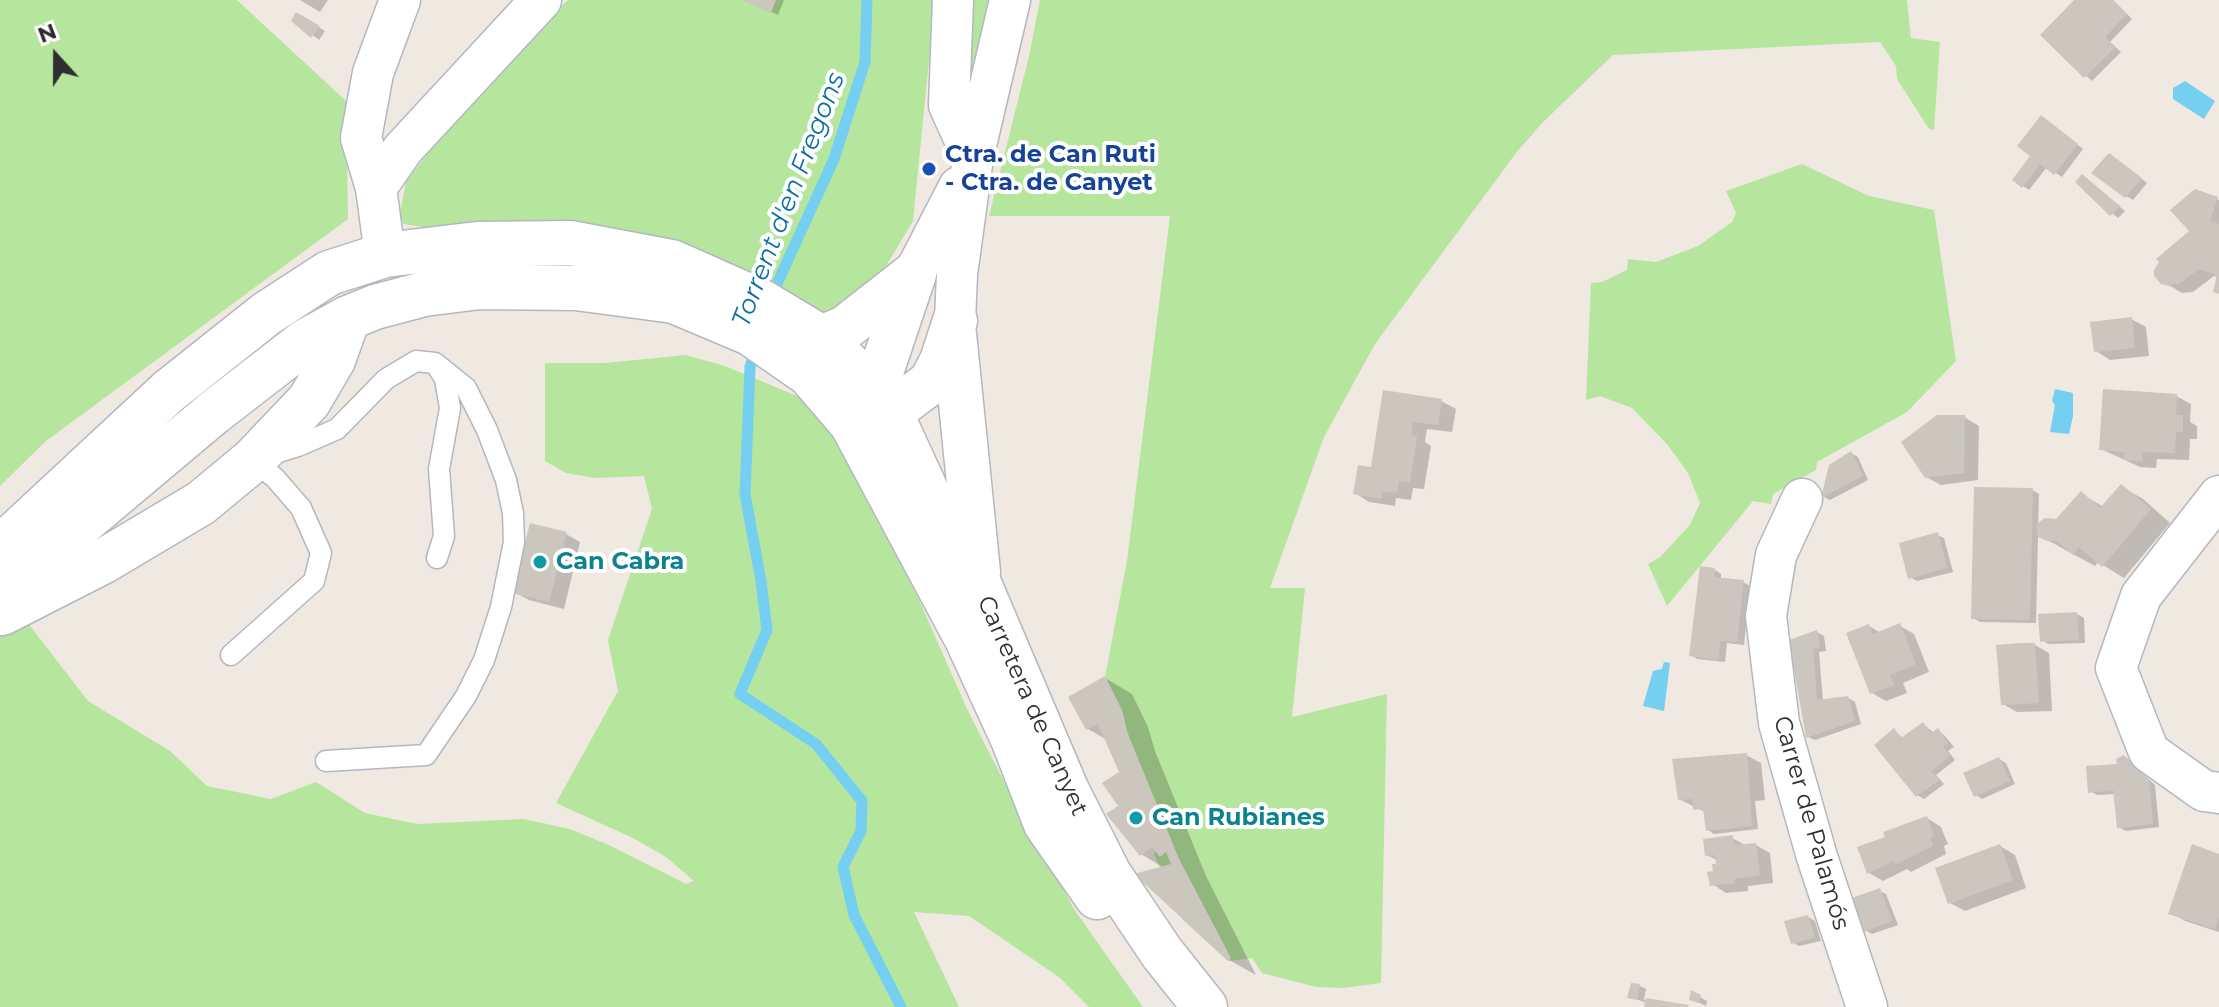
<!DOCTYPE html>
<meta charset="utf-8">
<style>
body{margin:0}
#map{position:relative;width:2219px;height:1007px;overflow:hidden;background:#efe9e1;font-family:Montserrat,sans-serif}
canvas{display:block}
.north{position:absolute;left:16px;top:16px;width:80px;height:80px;-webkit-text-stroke:6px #fff;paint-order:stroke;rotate:339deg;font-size:22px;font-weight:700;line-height:32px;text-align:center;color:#2e2e2e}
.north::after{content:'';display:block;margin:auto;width:28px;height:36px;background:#2e2e2e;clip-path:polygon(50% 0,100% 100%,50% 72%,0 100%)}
</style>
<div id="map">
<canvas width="2219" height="1007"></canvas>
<div class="north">N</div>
</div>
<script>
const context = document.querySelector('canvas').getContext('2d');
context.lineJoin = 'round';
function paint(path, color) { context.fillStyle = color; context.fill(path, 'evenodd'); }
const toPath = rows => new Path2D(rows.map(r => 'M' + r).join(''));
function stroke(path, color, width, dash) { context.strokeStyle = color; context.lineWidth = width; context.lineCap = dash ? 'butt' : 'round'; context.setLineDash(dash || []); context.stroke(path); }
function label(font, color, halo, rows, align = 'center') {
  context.font = font + ' Montserrat,sans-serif'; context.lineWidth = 8; context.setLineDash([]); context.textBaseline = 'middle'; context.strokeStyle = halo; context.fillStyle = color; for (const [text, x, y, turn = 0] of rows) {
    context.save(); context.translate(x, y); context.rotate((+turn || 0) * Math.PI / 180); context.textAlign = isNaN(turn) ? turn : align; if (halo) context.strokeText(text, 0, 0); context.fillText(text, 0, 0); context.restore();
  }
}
const green = toPath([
 [0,0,237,0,346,101,348,219,46,441,0,486],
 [568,0,935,0,913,221,883,271,829,315,684,247,435,229,404,224,399,218,406,182,478,87],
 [972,0,989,0,971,75],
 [1040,0,1907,0,1911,38,1940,42,1934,130,1929,129,1897,79,1896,66,1880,42,1613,55,1542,123,1516,153,1375,344,1324,437,1270,588,1305,588,1292,717,1387,694,1381,983,1343,988,1316,987,1262,973,1252,958,1228,961,1183,920,1154,854,1165,829,1105,677,1127,561,1170,216,989,216,1029,56],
 [1802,164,1869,196,1934,210,1956,361,1907,412,1817,462,1816,470,1773,494,1771,504,1753,501,1667,606,1648,564,1660,557,1690,525,1700,503,1688,473,1667,444,1632,408,1600,396,1586,400,1591,283,1602,282,1627,270,1628,259,1656,262,1698,246,1732,222,1736,213,1726,191],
 [686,355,725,366,809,401,826,421,902,561,967,709,1019,811,1076,912,1143,1007,1089,1007,1059,977,969,916,914,912,959,1007,0,1007,0,631,24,618,88,701,170,751,207,786,271,799,316,782,365,813,417,824,524,819,570,829,609,845,686,884,694,881,666,857,633,838,556,803,618,691,608,640,652,509,644,476,595,478,566,473,545,461,545,363,605,363]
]);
const water = toPath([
 [2185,81,2215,101,2204,119,2173,99,2173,88],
 [2055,389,2073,393,2073,416,2069,434,2050,432,2055,405,2052,401],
 [1664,662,1670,663,1664,711,1643,706,1653,671,1662,669]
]);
const shadow = toPath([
 [300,0,328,0,320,12],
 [743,0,784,0,778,15],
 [2077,0,2113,0,2132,19,2110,42,2121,52,2092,81,2043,35],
 [297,14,325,31,319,40,294,20],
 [2048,121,2083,149,2062,177,2047,167,2029,190,2023,186],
 [2116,159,2147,183,2133,200,2126,196],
 [2083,176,2125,211,2118,218,2085,192],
 [2196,192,2219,200,2219,293,2218,277,2214,276,2193,292,2182,293,2167,284,2192,232],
 [2131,319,2146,327,2149,356,2110,360,2096,351],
 [1385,392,1441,401,1456,409,1452,432,1427,429,1425,442,1431,446,1424,489,1413,488,1411,500,1396,498,1395,506,1369,502,1355,493,1373,469],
 [2176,396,2191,404,2190,422,2197,426,2197,439,2190,439,2189,460,2157,459,2156,468,2140,467,2101,449],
 [1964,417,1979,426,1978,480,1941,485,1926,477],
 [1851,453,1858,457,1868,480,1830,500,1824,497,1831,466],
 [2122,487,2143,499,2170,523,2124,578,2098,562,2095,566,2038,535,2036,623,1980,622,1973,618,2032,490,2039,494,2038,527,2057,521,2081,494,2104,507],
 [566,534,580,542,564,609,529,600,514,592],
 [1937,535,1944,538,1953,572,1917,581,1910,577],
 [1715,570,1721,574,1721,580,1743,582,1750,586,1744,645,1727,643,1725,662,1697,659,1691,655],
 [2077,614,2084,618,2085,643,2048,644,2042,640],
 [1869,626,1881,633,1900,626,1914,634,1929,672,1903,683,1907,693,1886,701,1872,693],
 [1817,632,1824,636,1826,651,1819,652,1823,701,1848,698,1855,702,1861,724,1815,740,1808,737,1791,642],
 [2035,645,2049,653,2052,711,2017,712,2003,704],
 [1105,678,1132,694,1148,727,1155,751,1206,876,1256,975,1229,960,1164,868,1141,854,1121,807,1121,773,1107,740,1088,729],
 [1923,724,1934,733,1938,731,1944,735,1954,747,1948,751,1955,760,1936,775,1944,784,1924,799,1917,795,1895,731,1904,739],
 [1746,755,1761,763,1765,800,1755,801,1758,829,1714,834,1708,830,1705,812,1679,799],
 [2124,757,2155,785,2159,827,2126,831,2119,827,2115,794,2097,795,2090,791,2119,766],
 [1999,759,2006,763,2015,784,1982,799,1976,795],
 [1927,818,1941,827,1948,844,1944,846,1946,854,1911,872,1907,869,1883,881,1869,873],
 [1732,838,1747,846,1756,845,1770,853,1773,883,1748,886,1748,891,1726,893,1712,884,1718,865,1718,861,1707,855],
 [2000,846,2015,855,2026,888,1965,911,1950,903],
 [2219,856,2219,932,2185,921,2171,913],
 [1880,891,1886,894,1898,925,1872,934,1865,930],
 [1808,917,1815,921,1821,941,1799,946,1792,942],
 [1640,986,1646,989,1644,1000,1686,1007,1646,1007,1647,1003,1630,997],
 [1693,993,1707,1001,1706,1006,1692,999]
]);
const stream = toPath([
 [771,297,834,159,865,62,867,0],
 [756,348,750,367,745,494,761,581,767,630,740,694,816,744,862,801,861,831,843,867,854,915,901,1007]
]);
const building = toPath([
 [741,0,776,0,771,13],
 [2074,0,2113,0,2127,14,2105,37,2116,47,2084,78,2040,35],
 [296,12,320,26,311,38,291,21],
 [2041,115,2078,144,2054,175,2040,164,2022,188,2012,180,2030,156,2017,146],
 [2109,153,2142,178,2125,198,2091,173],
 [2082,174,2120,206,2110,216,2075,182],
 [2195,189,2218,197,2210,221,2219,224,2219,294,2213,292,2217,275,2199,269,2177,285,2175,283,2169,286,2161,284,2154,276,2154,270,2159,262,2156,259,2189,231,2170,210],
 [2132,317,2135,348,2094,352,2090,322],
 [2103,389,2177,394,2176,415,2183,415,2183,432,2176,432,2175,453,2143,452,2142,461,2123,460,2124,452,2099,450],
 [1383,390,1442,399,1438,425,1413,422,1411,435,1417,436,1410,482,1399,481,1397,493,1382,491,1381,499,1353,494,1358,465,1371,467],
 [1937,415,1965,415,1964,473,1925,478,1901,442],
 [1851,451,1863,476,1821,498,1829,465],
 [2121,484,2151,509,2102,567,2079,547,2073,555,2057,541,2047,541,2038,537,2036,526,2039,522,2045,518,2056,519,2081,491,2100,508],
 [1974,487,2033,488,2030,620,1971,619],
 [530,523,567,532,549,602,512,593],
 [1938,532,1947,568,1908,579,1899,543],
 [1700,566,1715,568,1714,577,1744,580,1737,642,1720,641,1719,660,1689,656],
 [2077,612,2079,640,2040,642,2038,614],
 [1900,623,1916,664,1890,675,1894,685,1870,694,1846,633,1869,624,1873,634],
 [1817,630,1820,648,1813,649,1817,700,1848,696,1855,721,1806,738,1789,640],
 [2021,643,2035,643,2039,703,2001,705,1996,645],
 [1105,676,1122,710,1128,734,1179,859,1231,958,1228,961,1134,874,1171,864,1166,852,1160,857,1152,847,1140,856,1106,814,1118,806,1102,783,1119,772,1098,724,1086,730,1068,697],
 [1923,722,1931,733,1938,728,1948,743,1943,747,1950,756,1931,771,1939,780,1916,797,1874,745,1894,728,1901,738],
 [1747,753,1752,826,1706,831,1703,809,1693,810,1692,799,1678,800,1672,759],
 [2124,755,2149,780,2153,824,2117,828,2113,790,2088,793,2086,766,2117,764,2116,759],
 [1999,757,2010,781,1974,797,1963,773],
 [1927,816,1934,836,1930,838,1933,846,1895,865,1894,861,1867,874,1857,847,1885,837,1883,832],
 [1733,835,1734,845,1756,843,1760,875,1734,879,1735,883,1710,886,1707,872,1713,871,1712,864,1716,864,1715,855,1705,856,1703,839],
 [2000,844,2013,880,1948,904,1935,868],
 [2192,844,2219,854,2219,918,2215,929,2168,914],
 [1880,888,1892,921,1864,932,1852,898],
 [1808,915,1815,938,1791,944,1784,921],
 [1631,983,1640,984,1637,1000,1627,998],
 [1691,990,1701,995,1699,1003,1689,1000],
 [1646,998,1689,1005,1688,1007,1644,1007]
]);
const service = toPath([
 [272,454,298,446,337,429,386,379,416,361,435,363,445,379,450,408,439,469,444,536,437,558],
 [231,655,314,581,321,553,301,508,275,478,253,460],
 [326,761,426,755,466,696,484,660,501,607,514,542,513,513,506,480,487,430,466,388,435,363]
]);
const minor = toPath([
 [953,0,949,105,973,158],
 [376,188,403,149,541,0],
 [385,255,376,188,361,138,373,73,400,0],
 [914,274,959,187],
 [955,321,957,274,973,158,1010,0],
 [2219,496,2141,596,2116,668,2149,752,2204,791,2219,793],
 [1802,499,1776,555,1766,616,1779,723,1817,857,1867,1007]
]);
const tertiary = toPath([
 [954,334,978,572],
 [822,338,845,328,914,274],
 [859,389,907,400,931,382,942,361,955,321],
 [877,418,882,369,914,274],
 [0,548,169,391,266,314,329,273,385,255,477,244,571,243,672,262,762,302,822,338,878,394,890,412,935,510,980,586,1067,791,1109,874,1162,953,1205,1007],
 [0,592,213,413,306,341,348,318,375,307,424,294,480,287,576,288,674,301,750,333,809,374,852,424,967,639,1013,739,1046,824,1097,897],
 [2,613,102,562,201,503,253,460,309,401,333,360,348,318]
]);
const markers = [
 [929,169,8,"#1a4fb4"],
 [540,562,8,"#0f9aa8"],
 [1136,818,8,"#0f9aa8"]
];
const transitNames = [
 ["Ctra. de Can Ruti",945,155],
 ["- Ctra. de Canyet",945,183]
];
const cultureNames = [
 ["Can Cabra",556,562],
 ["Can Rubianes",1152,818]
];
const streetNames = [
 ["Carretera de Canyet",1032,706,66],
 ["Carrer de Palamós",1811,823,74]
];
const waterNames = [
 ["Torrent d'en Fregons",789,200,-69]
];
paint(green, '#b6e59e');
paint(water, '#75cff0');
paint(shadow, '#0003');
stroke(stream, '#75cff0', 11);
paint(building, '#cbc7bf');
stroke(service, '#b4b7c1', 23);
stroke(minor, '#b4b7c1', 43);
stroke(tertiary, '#b4b7c1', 47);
stroke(service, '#fff', 20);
stroke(minor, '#fff', 40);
stroke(tertiary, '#fff', 44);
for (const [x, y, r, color] of markers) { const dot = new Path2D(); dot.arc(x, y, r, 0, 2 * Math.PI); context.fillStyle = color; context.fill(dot); stroke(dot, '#fff', 3); }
label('bold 24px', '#164399', '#fff', transitNames, 'left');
label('bold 24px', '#0d838f', '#fff', cultureNames, 'left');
label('24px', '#2e2e2e', '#fff', streetNames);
label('italic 26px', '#0d6fa3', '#fff', waterNames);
</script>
